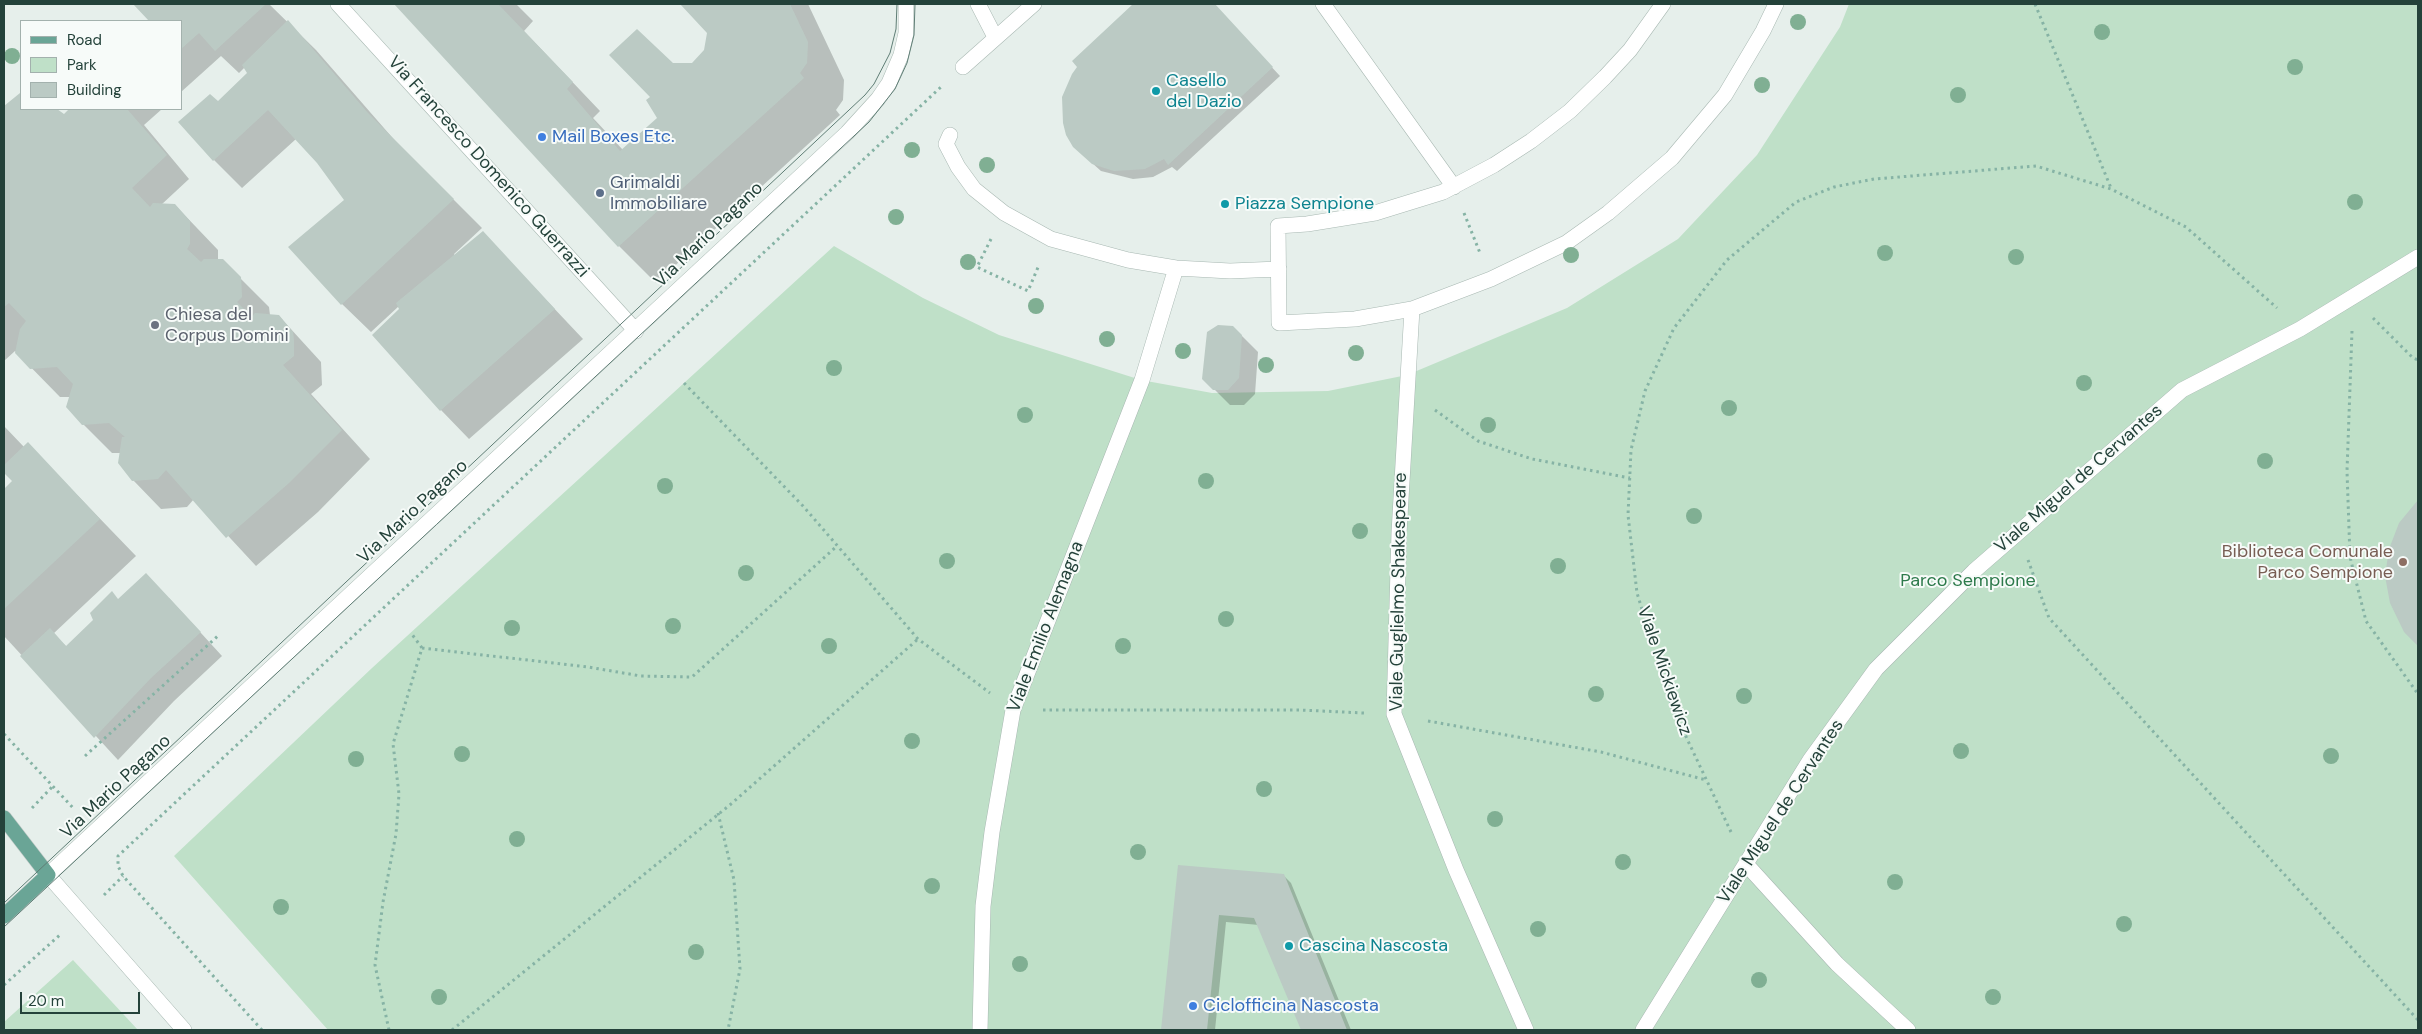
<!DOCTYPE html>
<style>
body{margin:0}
#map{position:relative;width:2422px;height:1034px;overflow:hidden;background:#e6efeb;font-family:"DM Sans",sans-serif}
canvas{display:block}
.frame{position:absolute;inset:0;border:5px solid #24423a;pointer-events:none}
.legend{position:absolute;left:20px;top:20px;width:162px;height:90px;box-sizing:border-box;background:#f7fbf9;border:1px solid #a3b1ad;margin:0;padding:6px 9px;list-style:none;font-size:15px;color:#24423a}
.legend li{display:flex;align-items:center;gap:10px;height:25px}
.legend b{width:25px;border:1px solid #a3b1ad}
.scale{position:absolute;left:20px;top:992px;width:120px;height:22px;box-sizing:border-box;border:2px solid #24423a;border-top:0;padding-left:6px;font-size:15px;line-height:18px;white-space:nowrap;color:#24423a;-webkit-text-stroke:4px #f7fbf9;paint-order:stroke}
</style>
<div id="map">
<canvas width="2422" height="1034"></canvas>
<div class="frame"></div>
<ul class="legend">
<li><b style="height:6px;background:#6aa596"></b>Road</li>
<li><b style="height:14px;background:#bfe0c8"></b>Park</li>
<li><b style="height:14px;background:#bbcac4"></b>Building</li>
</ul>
<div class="scale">20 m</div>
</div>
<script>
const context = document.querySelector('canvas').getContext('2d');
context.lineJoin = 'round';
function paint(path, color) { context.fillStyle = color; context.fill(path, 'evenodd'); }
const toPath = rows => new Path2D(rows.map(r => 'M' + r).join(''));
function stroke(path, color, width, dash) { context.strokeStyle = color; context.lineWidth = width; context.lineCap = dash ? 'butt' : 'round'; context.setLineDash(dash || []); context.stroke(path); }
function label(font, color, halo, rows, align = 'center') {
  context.font = font + ' "DM Sans",sans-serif'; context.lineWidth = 4; context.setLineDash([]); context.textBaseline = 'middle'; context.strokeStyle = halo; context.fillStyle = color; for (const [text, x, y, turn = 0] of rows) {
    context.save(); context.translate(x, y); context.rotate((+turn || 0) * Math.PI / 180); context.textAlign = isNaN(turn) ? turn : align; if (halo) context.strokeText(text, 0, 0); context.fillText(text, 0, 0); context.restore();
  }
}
const green = toPath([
 [1849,4,2418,4,2418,1030,328,1030,174,856,372,668,834,246,923,298,999,335,1141,380,1212,393,1328,391,1407,375,1567,308,1678,239,1757,155,1840,27],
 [73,960,138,1030,4,1030,4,1022]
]);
const shadow = toPath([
 [135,4,269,4,316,50,397,143,482,228,454,254,455,256,483,233,583,339,469,439,441,410,399,306,371,332,342,304,345,200,318,162,296,139,242,188,214,160,218,103,249,73,245,67,239,73,221,56,181,92,181,21,150,21],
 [396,4,516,4,533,21,524,31,600,111,593,118,623,150,659,118,672,65,693,65,705,51,708,32,682,4,808,4,844,80,843,100,836,110,840,115,656,283,619,246],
 [1135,4,1213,4,1280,76,1177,171,1172,167,1153,177,1133,179,1101,171,1082,154,1079,67,1073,61],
 [20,95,21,109,36,111,55,109,64,116,71,109,162,109,144,125,189,179,161,205,175,205,218,250,218,260,223,261,269,307,270,315,279,316,321,362,322,385,311,394,370,459,318,512,256,566,194,499,187,507,161,509,133,480,121,453,112,453,83,424,71,397,60,397,15,351,4,361,4,107],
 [1233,327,1258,352,1255,394,1244,405,1230,405,1204,379],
 [4,426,24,447,28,444,136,556,53,634,67,647,118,599,169,598,222,656,174,701,118,760,4,636,4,490,13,481,4,471],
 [2418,501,2418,645,2405,632],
 [1179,866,1283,875,1291,883,1351,1030,1303,1030,1259,925,1226,922,1215,1030,1162,1030]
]);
const building = toPath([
 [133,4,266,4,215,51,199,33,181,49,181,21,149,21],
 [394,4,498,4,573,82,567,89,620,151,657,118,646,100,650,97,609,55,637,29,673,63,692,63,704,50,707,33,680,4,790,4,808,42,807,63,800,73,804,78,618,247],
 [1133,4,1215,4,1273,67,1168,165,1164,159,1145,169,1114,171,1092,164,1073,147,1066,135,1063,123,1062,97,1072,74,1077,67,1072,61],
 [288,20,368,113,454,199,341,305,288,247,344,200,317,163,268,110,213,161,178,122,210,94,218,101,247,73,242,65],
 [20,93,21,109,57,109,64,114,69,109,127,109,167,155,132,188,150,207,153,203,175,204,190,221,190,244,187,249,201,262,204,259,223,259,241,277,242,297,237,302,252,317,255,313,279,315,293,332,294,341,294,356,283,365,342,430,289,483,226,538,166,470,158,479,132,481,118,463,122,437,125,437,109,423,82,425,66,407,73,384,57,367,30,369,15,353,20,329,26,321,9,303,4,307,4,106],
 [483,231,555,309,440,411,372,335,399,309,396,303],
 [1218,325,1233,326,1242,335,1239,378,1228,390,1213,390,1202,379,1207,332],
 [28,442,100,519,4,609,4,489,12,481,4,473,4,465],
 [2418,500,2418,646,2404,632,2390,603,2385,576,2389,549,2399,523],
 [146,573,201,632,151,678,94,738,20,656,50,628,66,646,93,620,90,613,112,591,118,599],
 [1178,865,1284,874,1347,1030,1301,1030,1254,918,1219,915,1207,1030,1161,1030]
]);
const path = toPath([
 [2035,4,2111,188],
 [1464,213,1480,253],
 [991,239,977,267,1028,291,1039,265],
 [2373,318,2413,358,2418,360],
 [2352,331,2347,471,2350,557,2366,621,2418,694],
 [684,383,803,506,918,639,990,693],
 [1435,410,1478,441,1532,459,1630,478],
 [2028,560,2049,618,2418,1020],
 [422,648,588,667,641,676,692,677,837,546],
 [1043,710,1300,710,1364,713],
 [1428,721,1601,752,1706,780],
 [4,734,75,810],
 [85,756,220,634],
 [32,808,53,786],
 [718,813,734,880,740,969,728,1030],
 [1731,832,1672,707,1637,593,1628,515,1631,450,1645,391,1674,328,1727,260,1796,202,1834,187,1874,179,2036,166,2111,189,2186,227,2277,308],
 [104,895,123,876],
 [4,985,62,933],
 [262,1030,123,876,118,866,118,856,942,86],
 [389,1030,375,965,383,902,396,834,399,794,393,744,422,648,411,633],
 [452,1030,731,804,918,639]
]);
const minor = toPath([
 [338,4,636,331],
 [978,4,995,37],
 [1323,4,1454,187],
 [1663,4,1630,50,1605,77,1570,111,1531,141,1494,165,1443,192,1375,213,1307,224,1278,226,1279,323,1355,319,1412,309,1491,279,1566,243,1608,213,1672,158,1725,95,1763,31,1776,4],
 [963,67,1034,4],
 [950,135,946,144,958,167,974,189,1004,213,1051,239,1128,260,1176,268,1230,271,1279,269],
 [1412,309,1399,533,1394,714,1456,870,1526,1030],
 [1746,864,1837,964,1908,1030],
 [184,1030,48,875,847,133,878,99,889,83,901,55,906,33,906,4],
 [980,1030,983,906,992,832,1013,710,1142,380,1176,268],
 [1643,1030,1810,760,1876,669,1974,571,2182,390,2300,329,2418,257]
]);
const major = toPath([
 [4,818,48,875,4,916]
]);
const tram = toPath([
 [4,903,865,95,874,84,890,53,896,29,897,4],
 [4,927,869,122,895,89,907,63,914,35,915,4]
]);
const trees = [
 [1798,22],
 [2102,32],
 [12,56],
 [2295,67],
 [1762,85],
 [1958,95],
 [912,150],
 [987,165],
 [2355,202],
 [896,217],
 [1885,253],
 [1571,255],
 [2016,257],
 [968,262],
 [1036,306],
 [1107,339],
 [1183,351],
 [1356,353],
 [1266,365],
 [834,368],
 [2084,383],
 [1729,408],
 [1025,415],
 [1488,425],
 [2265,461],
 [1206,481],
 [665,486],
 [1694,516],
 [1360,531],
 [947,561],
 [1558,566],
 [746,573],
 [1226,619],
 [673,626],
 [512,628],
 [829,646],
 [1123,646],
 [1596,694],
 [1744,696],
 [912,741],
 [1961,751],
 [462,754],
 [2331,756],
 [356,759],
 [1264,789],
 [1495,819],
 [517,839],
 [1138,852],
 [1623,862],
 [1895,882],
 [932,886],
 [281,907],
 [2124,924],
 [1538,929],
 [696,952],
 [1020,964],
 [1759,980],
 [439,997],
 [1993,997]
];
const markers = [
 [1156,91,5,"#0f9aa8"],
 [542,137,5,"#3f7fe0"],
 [600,193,5,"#5c6f8a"],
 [1225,204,5,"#0f9aa8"],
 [155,325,5,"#6b7280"],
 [2403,562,5,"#8d6e63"],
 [1289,946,5,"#0f9aa8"],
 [1193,1006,5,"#3f7fe0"]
];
const cultureNames = [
 ["Casello",1166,81],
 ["del Dazio",1166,102],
 ["Piazza Sempione",1235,204],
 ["Cascina Nascosta",1299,946]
];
const shopNames = [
 ["Mail Boxes Etc.",552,137],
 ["Ciclofficina Nascosta",1203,1006]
];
const streetNames = [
 ["Via Francesco Domenico Guerrazzi",488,167,48],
 ["Via Mario Pagano",709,235,-44],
 ["Viale Miguel de Cervantes",2079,479,-41],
 ["Via Mario Pagano",413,512,-43],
 ["Viale Guglielmo Shakespeare",1399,592,-89],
 ["Viale Emilio Alemagna",1046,627,-69],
 ["Viale Mickiewicz",1664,671,71],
 ["Via Mario Pagano",116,787,-43],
 ["Viale Miguel de Cervantes",1781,812,-57]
];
const serviceNames = [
 ["Grimaldi",610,183],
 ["Immobiliare",610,204]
];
const worshipNames = [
 ["Chiesa del",165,315],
 ["Corpus Domini",165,336]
];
const educationNames = [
 ["Biblioteca Comunale",2393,552],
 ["Parco Sempione",2393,573]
];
const parkNames = [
 ["Parco Sempione",1968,581]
];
paint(green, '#bfe0c8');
paint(shadow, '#0003');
paint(building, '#bbcac4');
stroke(minor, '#a8b8b2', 16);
stroke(major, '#c2cac8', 16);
stroke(path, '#86b3a5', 3, [2.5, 4]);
stroke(minor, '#fff', 15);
stroke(major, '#6aa596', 15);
stroke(tram, '#5f7d75', 1);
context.fillStyle = '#80af93';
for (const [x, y] of trees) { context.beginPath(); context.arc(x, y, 8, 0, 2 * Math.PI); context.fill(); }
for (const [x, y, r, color] of markers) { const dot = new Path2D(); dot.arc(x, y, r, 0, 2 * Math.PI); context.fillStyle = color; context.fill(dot); stroke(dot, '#f7fbf9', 2); }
label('18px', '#0d838f', '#f7fbf9', cultureNames, 'left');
label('18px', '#366cbe', '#f7fbf9', shopNames, 'left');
label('18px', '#24423a', '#f7fbf9', streetNames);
label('18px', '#4e5e75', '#f7fbf9', serviceNames, 'left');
label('18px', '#5b616d', '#f7fbf9', worshipNames, 'left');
label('18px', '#785e54', '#f7fbf9', educationNames, 'right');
label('18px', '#2d7a4b', '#f7fbf9', parkNames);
</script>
